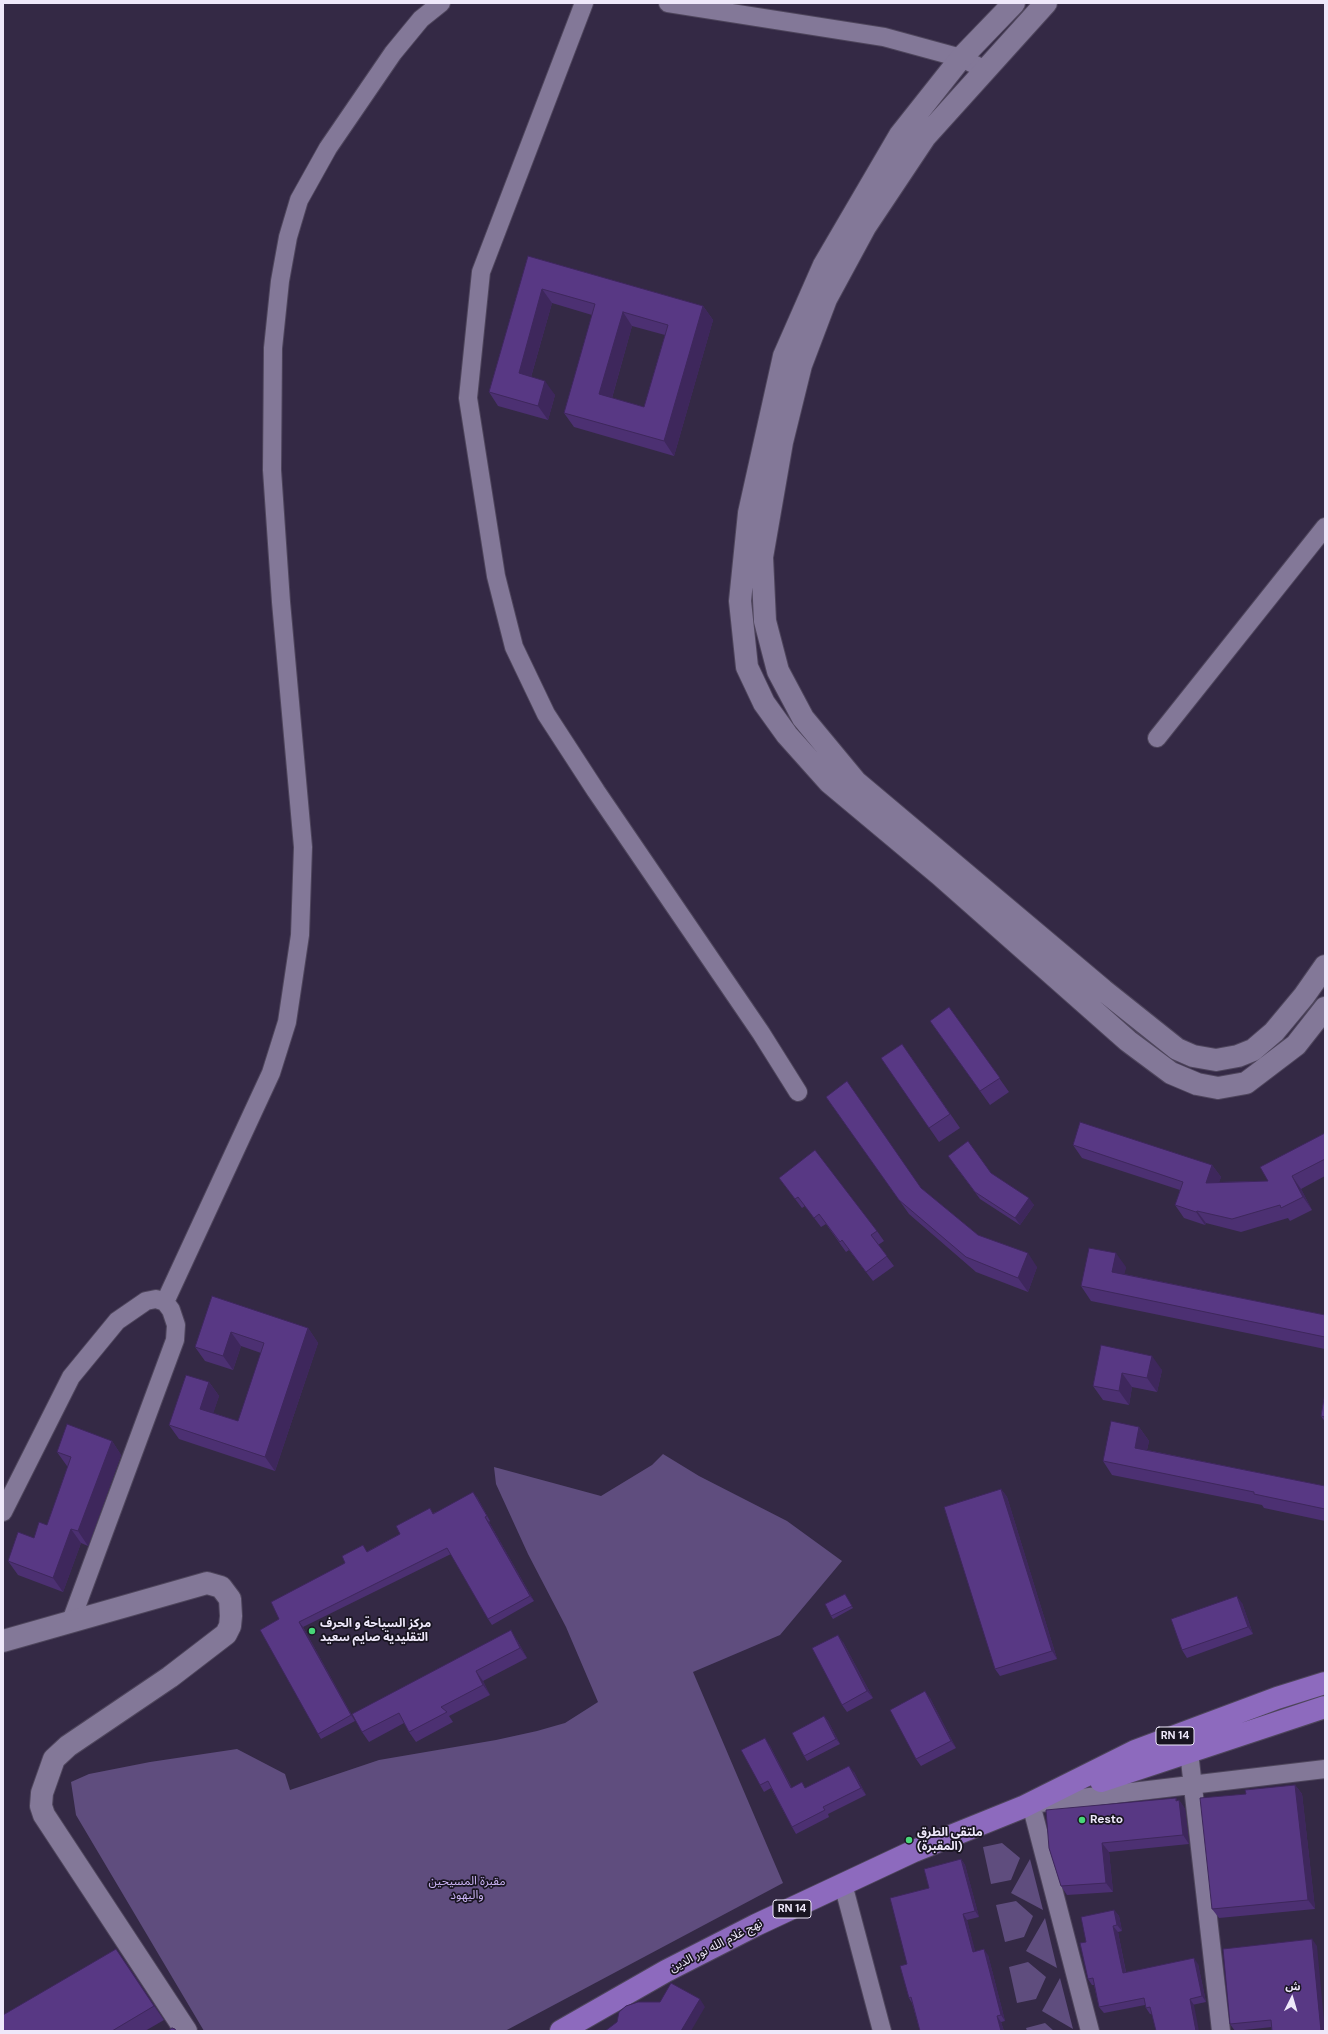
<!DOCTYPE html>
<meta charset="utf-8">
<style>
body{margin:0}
#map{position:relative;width:1328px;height:2034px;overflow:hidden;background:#342945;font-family:"DM Sans","Noto Sans Arabic",sans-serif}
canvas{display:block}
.frame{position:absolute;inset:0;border:4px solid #eee8fa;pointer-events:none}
.north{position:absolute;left:1272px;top:1978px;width:40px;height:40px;-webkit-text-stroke:3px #191521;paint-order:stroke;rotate:5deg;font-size:11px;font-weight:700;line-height:16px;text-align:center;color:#eee8fa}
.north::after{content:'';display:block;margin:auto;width:14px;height:18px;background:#eee8fa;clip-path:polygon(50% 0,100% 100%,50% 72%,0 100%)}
</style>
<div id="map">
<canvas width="1328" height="2034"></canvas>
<div class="frame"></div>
<div class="north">ش</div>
</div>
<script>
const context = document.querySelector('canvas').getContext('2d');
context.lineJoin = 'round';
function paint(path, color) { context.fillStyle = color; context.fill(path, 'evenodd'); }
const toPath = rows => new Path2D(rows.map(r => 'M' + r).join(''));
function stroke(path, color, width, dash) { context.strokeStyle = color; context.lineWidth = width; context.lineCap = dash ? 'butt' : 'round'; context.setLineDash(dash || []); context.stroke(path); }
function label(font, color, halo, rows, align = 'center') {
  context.font = font + ' "DM Sans","Noto Sans Arabic",sans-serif'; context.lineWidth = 3.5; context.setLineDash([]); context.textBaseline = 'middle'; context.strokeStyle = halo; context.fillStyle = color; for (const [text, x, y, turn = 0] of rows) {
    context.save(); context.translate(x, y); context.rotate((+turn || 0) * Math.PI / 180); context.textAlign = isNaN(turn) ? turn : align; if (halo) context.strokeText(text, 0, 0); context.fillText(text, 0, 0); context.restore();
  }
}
const green = toPath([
 [663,1454,699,1476,787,1521,842,1561,780,1635,693,1672,783,1883,505,2031,204,2031,76,1815,71,1782,89,1774,150,1762,237,1749,285,1774,290,1790,379,1760,496,1740,537,1731,565,1723,598,1702,566,1627,528,1554,496,1484,494,1467,601,1496,652,1465],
 [1002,1843,1020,1858,1011,1880,991,1884,983,1847],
 [1030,1859,1043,1910,1011,1893],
 [1016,1901,1033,1916,1024,1937,1005,1942,996,1905],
 [1045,1918,1057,1968,1026,1951],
 [1028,1962,1046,1977,1036,1999,1017,2003,1009,1967],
 [1060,1978,1073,2029,1042,2011],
 [1045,2023,1054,2031,1027,2031,1026,2028]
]);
const minor = toPath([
 [584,3,481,272,468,398,496,576,514,647,546,714,596,791,761,1033,798,1092],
 [668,3,884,37,961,58,986,70],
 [1157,738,1325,527],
 [165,1302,271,1073,287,1022,300,935,303,847,281,602,272,470,273,348,280,281,288,237,299,200,328,148,393,53,421,19,441,3],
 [3,1512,71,1377,117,1321,146,1301,156,1299,165,1302,171,1310,176,1325,175,1340,71,1621],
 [1185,1740,1189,1752,1221,2031],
 [843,1884,882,2031],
 [1090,2031,1031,1804,1325,1769]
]);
const tertiary = toPath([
 [1014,3,961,58,900,135,824,265,784,356,749,513,740,601,747,667,764,703,787,735,829,782,939,874,1128,1041,1171,1073,1197,1084,1218,1088,1246,1083,1296,1045,1325,1008],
 [1046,3,925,137,865,227,826,299,801,365,782,442,762,557,765,621,778,671,803,718,856,782,1103,990,1177,1049,1193,1056,1216,1060,1238,1056,1253,1050,1274,1032,1304,996,1325,966],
 [3,1641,207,1583,221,1587,230,1599,231,1616,230,1626,226,1634,170,1677,68,1746,54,1759,42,1793,41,1806,44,1815,186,2031]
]);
const primary = toPath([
 [1101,1781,1325,1707],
 [561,2031,666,1971,756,1925,914,1851,1023,1807,1135,1751,1277,1698,1325,1683]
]);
const wall = toPath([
 [528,256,703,306,713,320,674,456,574,427,564,413,592,315,552,303,531,377,555,395,548,420,498,406,489,392],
 [632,326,665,335,644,407,612,398],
 [949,1007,1009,1092,990,1105,930,1021],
 [902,1044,960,1128,939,1142,881,1058],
 [826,1097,921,1188,978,1235,1037,1267,1028,1292,976,1272,909,1214],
 [1325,1133,1325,1176,1301,1189,1312,1210,1290,1221,1288,1218,1241,1232,1206,1223,1205,1225,1184,1218,1175,1205,1180,1190,1082,1158,1073,1145,1212,1165,1221,1177,1219,1182,1268,1181],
 [953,1163,991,1173,1034,1205,1020,1225,980,1199],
 [779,1178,877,1231,884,1241,878,1245,894,1266,873,1281,849,1250,846,1252,826,1224,821,1227,805,1206,802,1208],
 [1126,1267,1124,1274,1325,1315,1325,1349,1091,1301,1081,1286],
 [212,1296,308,1328,318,1343,275,1471,179,1439,169,1425,209,1382,219,1396,213,1413,238,1421,261,1353,241,1346,233,1370,205,1361,195,1347],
 [1101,1345,1162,1370,1157,1392,1132,1387,1129,1405,1103,1400,1093,1386],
 [1325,1393,1325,1422,1321,1416],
 [1139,1427,1149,1441,1147,1450,1325,1486,1325,1521,1264,1508,1262,1505,1112,1475,1103,1461],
 [112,1441,121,1455,88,1546,81,1543,63,1592,18,1575,8,1561,34,1538,47,1525,68,1467,67,1466,57,1452],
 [1001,1489,1007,1497,1057,1659,1000,1676,995,1669],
 [477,1497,490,1521,489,1522,534,1601,492,1625,488,1619,451,1554,303,1627,355,1721,321,1739,318,1734,279,1619,345,1563,400,1534,433,1513],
 [845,1594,853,1608,833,1619,831,1616],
 [1242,1603,1253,1634,1187,1658,1182,1650],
 [517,1640,527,1658,483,1681,490,1695,449,1716,453,1722,416,1742,409,1732,404,1723,369,1742,362,1732],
 [843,1642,873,1698,847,1712,842,1705],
 [930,1698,956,1748,921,1766,916,1759],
 [824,1716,828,1721,840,1744,807,1761,804,1756],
 [769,1744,792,1788,806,1788,854,1772,866,1795,828,1814,829,1817,796,1834,792,1827,771,1788,764,1792,760,1785],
 [1295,1785,1302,1794,1315,1909,1219,1918,1212,1909,1246,1794],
 [1176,1798,1177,1800,1179,1800,1185,1809,1189,1844,1109,1852,1113,1892,1067,1895,1061,1886,1049,1848],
 [961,1859,965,1865,979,1917,967,1920,975,1952,988,1955,1005,2021,1001,2022,1004,2031,920,2031,912,2003,909,1998,929,1888],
 [1114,1910,1119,1916,1122,1931,1118,1932,1126,1972,1198,1964,1206,2002,1150,2014,1146,2008,1145,2005,1104,2013,1099,2007,1094,1985,1092,1985,1088,1979,1086,1942],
 [1317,1946,1272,2027,1235,2031,1230,2024],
 [126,1963,164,2020,145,2031,3,2031]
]);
const shadedWall = toPath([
 [542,289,552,303,528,387,519,373],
 [703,306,713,320,674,456,664,441],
 [623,312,632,326,609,408,599,394],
 [545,381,555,395,548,420,538,406],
 [1212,1165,1221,1177,1215,1195,1206,1183],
 [1292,1176,1301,1189,1312,1210,1303,1197],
 [1029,1198,1034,1205,1020,1225,1015,1218],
 [1197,1211,1206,1223,1205,1225,1196,1212],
 [1028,1253,1037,1267,1028,1292,1018,1278],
 [1116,1253,1126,1267,1122,1286,1112,1272],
 [308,1328,318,1343,275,1471,265,1457],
 [231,1332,241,1346,233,1370,223,1356],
 [1152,1356,1162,1370,1157,1392,1147,1378],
 [1122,1373,1132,1387,1129,1405,1119,1391],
 [209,1382,219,1396,210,1423,200,1409],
 [1139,1427,1149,1441,1144,1462,1135,1448],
 [112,1441,121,1455,88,1546,78,1531],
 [1001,1489,1007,1497,1057,1659,1052,1651],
 [473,1492,477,1497,490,1521,487,1516],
 [485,1517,489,1522,534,1601,530,1596],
 [71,1529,81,1543,63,1592,53,1578],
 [1237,1596,1242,1603,1253,1634,1248,1627],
 [299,1622,303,1627,355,1721,351,1715],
 [511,1630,517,1640,527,1658,520,1648],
 [838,1635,843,1642,873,1698,867,1691],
 [476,1671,483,1681,490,1695,483,1685],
 [925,1691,930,1698,956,1748,951,1741],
 [824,1716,828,1721,840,1744,836,1739],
 [765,1738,769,1744,795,1795,791,1788],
 [849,1766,854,1772,866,1795,861,1788],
 [1295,1785,1302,1794,1315,1909,1308,1900],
 [1176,1798,1179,1803,1179,1800,1185,1809,1189,1844,1183,1835],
 [1102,1843,1109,1852,1113,1892,1106,1883],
 [961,1859,965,1865,979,1917,975,1911],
 [1114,1910,1119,1916,1122,1931,1117,1925],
 [963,1914,967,1920,977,1958,973,1952],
 [1113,1926,1118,1932,1127,1979,1123,1973],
 [1312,1939,1317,1946,1325,2031,1321,2031],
 [116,1949,126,1963,164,2020,154,2006],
 [984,1949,988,1955,1005,2021,1001,2015],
 [1194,1958,1198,1964,1206,2002,1202,1996],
 [700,1999,705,2007,691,2031,681,2031],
 [1190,1999,1194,2005,1199,2031,1196,2031],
 [997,2016,1001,2022,1004,2031,1001,2031]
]);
const building = toPath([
 [528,256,703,306,664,441,564,413,595,304,542,289,519,373,545,381,538,406,489,392,528,256],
 [623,312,668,325,644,407,599,394,623,312],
 [949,1007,1000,1078,980,1091,930,1021,949,1007],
 [902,1044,950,1114,929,1128,881,1058,902,1044],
 [847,1081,921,1188,978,1235,1028,1253,1018,1278,966,1257,899,1200,826,1097,847,1081],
 [1080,1122,1212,1165,1206,1183,1268,1181,1260,1167,1325,1133,1325,1159,1292,1176,1303,1197,1281,1208,1280,1205,1232,1219,1197,1211,1196,1212,1175,1205,1183,1182,1073,1145,1080,1122],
 [968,1141,991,1173,1029,1198,1015,1218,975,1192,948,1156,968,1141],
 [815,1150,877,1231,871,1235,887,1256,866,1272,842,1240,840,1242,819,1214,814,1218,798,1197,795,1199,779,1178,815,1150],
 [1089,1248,1116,1253,1112,1272,1325,1315,1325,1337,1081,1286,1089,1248],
 [212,1296,308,1328,265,1457,169,1425,186,1375,209,1382,200,1409,238,1421,264,1343,231,1332,223,1356,195,1347,212,1296],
 [1101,1345,1152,1356,1147,1378,1122,1373,1119,1391,1093,1386,1101,1345],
 [1325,1393,1325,1417,1321,1416,1325,1393],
 [1111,1421,1139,1427,1135,1448,1325,1486,1325,1509,1254,1494,1254,1492,1103,1461,1111,1421],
 [67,1424,112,1441,78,1531,71,1529,53,1578,8,1561,18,1532,34,1538,39,1522,47,1525,71,1457,57,1452,67,1424],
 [1001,1489,1052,1651,995,1669,944,1507,1001,1489],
 [473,1492,487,1516,485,1517,530,1596,488,1619,447,1548,299,1622,351,1715,318,1734,260,1630,279,1619,271,1602,345,1563,342,1556,363,1545,367,1552,400,1534,396,1526,430,1508,433,1514,473,1492],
 [845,1594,852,1606,831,1616,825,1604,845,1594],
 [1237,1596,1248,1627,1182,1650,1171,1619,1237,1596],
 [511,1630,520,1648,476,1671,483,1685,441,1707,447,1712,409,1732,399,1713,362,1732,352,1714,511,1630],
 [838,1635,867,1691,842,1705,812,1648,838,1635],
 [925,1691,951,1741,916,1759,890,1710,925,1691],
 [824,1716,836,1739,804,1756,792,1733,824,1716],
 [765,1738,791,1788,802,1782,805,1788,849,1766,861,1788,823,1807,825,1810,792,1827,768,1781,760,1785,741,1750,765,1738],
 [1295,1785,1308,1900,1212,1909,1200,1798,1246,1794,1245,1790,1295,1785],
 [1176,1798,1176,1801,1179,1800,1183,1835,1102,1843,1106,1883,1061,1886,1049,1848,1046,1810,1176,1798],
 [961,1859,975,1911,963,1914,973,1952,984,1949,1001,2015,997,2016,1001,2031,920,2031,911,1997,909,1998,900,1966,907,1964,890,1898,929,1888,924,1869,961,1859],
 [1114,1910,1117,1925,1113,1926,1123,1973,1194,1958,1202,1996,1190,1999,1196,2031,1156,2031,1150,2007,1146,2008,1144,1998,1099,2007,1093,1978,1088,1979,1080,1943,1086,1942,1081,1917,1114,1910],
 [1312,1939,1321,2031,1272,2031,1271,2020,1230,2024,1223,1949,1312,1939],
 [116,1949,154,2006,112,2031,3,2031,3,2015,116,1949],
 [671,1983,700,1999,681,2031,605,2031,617,2022,619,2012,626,2006,638,2002,660,2002,671,1983],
 [172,2028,175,2029,176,2031,168,2031,172,2028],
 [590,2030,602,2031,590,2031,590,2030]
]);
const markers = [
 [312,1631,4,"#48d778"],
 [1082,1820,4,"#48d778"],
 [909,1840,4,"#48d778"]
];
const shields = [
 [1175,1736,38],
 [792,1909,38]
];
const shieldNames = [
 ["RN 14",1175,1736],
 ["RN 14",792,1909]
];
const poiNames = [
 ["مركز السياحة و الحرف",320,1624],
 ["التقليدية صايم سعيد",320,1638],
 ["Resto",1090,1820],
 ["ملتقى الطرق",917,1833],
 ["(المقبرة)",917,1847]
];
const parkNames = [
 ["مقبرة المسيحين",467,1882],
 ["واليهود",467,1896]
];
const streetNames = [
 ["نهج غلام الله نور الدين",716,1946,-27]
];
paint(green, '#5f4d7e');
stroke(minor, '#4e455c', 20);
stroke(tertiary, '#4e455c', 24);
stroke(primary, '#4e455c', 24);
stroke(minor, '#837898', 18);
stroke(tertiary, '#837898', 22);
stroke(primary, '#8d6abe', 22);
paint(wall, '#4c3072');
paint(shadedWall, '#3e275c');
paint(building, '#583884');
stroke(building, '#3e275c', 1);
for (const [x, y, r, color] of markers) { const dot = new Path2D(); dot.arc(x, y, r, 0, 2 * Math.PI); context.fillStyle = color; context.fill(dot); stroke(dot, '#191521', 1.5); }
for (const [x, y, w] of shields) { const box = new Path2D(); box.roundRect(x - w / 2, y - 9, w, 18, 3); context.fillStyle = '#191521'; context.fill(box); stroke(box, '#eee8fa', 1); }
label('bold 11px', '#eee8fa', null, shieldNames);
label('bold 12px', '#eee8fa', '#191521', poiNames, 'left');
label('12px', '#cab3f3', '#191521', parkNames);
label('12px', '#eee8fa', '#191521', streetNames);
</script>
